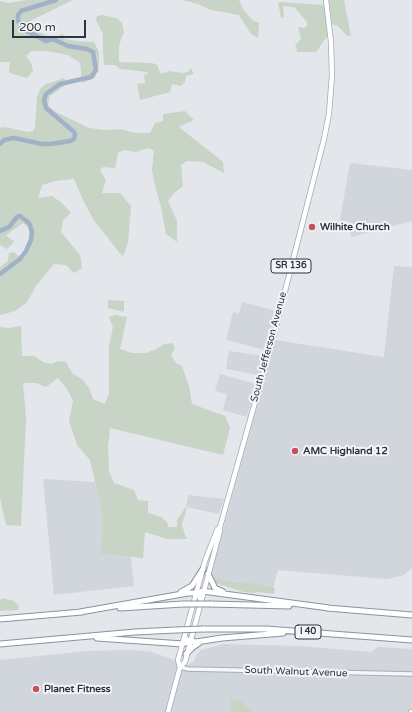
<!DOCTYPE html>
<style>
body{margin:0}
#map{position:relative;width:412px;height:712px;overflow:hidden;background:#e3e6ea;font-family:"Varela Round",sans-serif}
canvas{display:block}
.scale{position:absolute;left:12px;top:20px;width:74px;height:18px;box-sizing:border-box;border:2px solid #2c3342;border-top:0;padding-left:5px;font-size:12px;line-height:14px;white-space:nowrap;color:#2c3342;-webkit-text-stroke:3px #f3f5f8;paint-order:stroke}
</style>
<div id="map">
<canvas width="412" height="712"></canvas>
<div class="scale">200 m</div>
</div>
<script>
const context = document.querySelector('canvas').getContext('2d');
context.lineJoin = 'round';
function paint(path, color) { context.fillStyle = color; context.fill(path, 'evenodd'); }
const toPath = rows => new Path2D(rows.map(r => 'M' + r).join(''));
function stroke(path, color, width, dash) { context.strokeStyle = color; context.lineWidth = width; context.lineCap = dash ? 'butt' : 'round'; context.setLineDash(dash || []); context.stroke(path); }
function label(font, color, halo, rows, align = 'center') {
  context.font = font + ' "Varela Round",sans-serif'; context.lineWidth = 4; context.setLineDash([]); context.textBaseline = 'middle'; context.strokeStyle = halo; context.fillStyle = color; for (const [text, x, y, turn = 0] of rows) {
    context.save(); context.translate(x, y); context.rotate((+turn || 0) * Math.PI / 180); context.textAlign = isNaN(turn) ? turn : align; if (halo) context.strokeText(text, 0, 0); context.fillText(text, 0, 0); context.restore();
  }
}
const built = toPath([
 [350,163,412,170,412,221,351,237,348,220,342,222,340,219],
 [394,266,412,267,412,568,404,575,387,579,278,570,273,588,243,581,240,583,210,577,275,340,384,357],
 [242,302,276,311,265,350,226,340,233,312,239,314],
 [229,351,263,356,259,375,226,369],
 [220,374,256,384,247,417,223,410,227,394,215,391],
 [43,479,95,482,102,512,101,554,131,557,134,586,54,595],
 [188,495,224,499,219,514,186,507],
 [223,644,298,646,371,652,378,647,412,649,412,712,0,712,0,660,87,651,133,650,152,652,187,665,194,661,197,654,201,650]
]);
const green = toPath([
 [26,0,73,0,32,20,27,26,47,36,58,39,62,33,65,39,77,41,94,42,99,52,99,65,95,78,82,83,80,63,68,55,46,51,31,51,26,56,31,63,33,71,27,78,9,73,10,62,0,62,0,1,9,3],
 [182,0,239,0,243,9,252,20,259,23,258,38,251,34,239,15,211,10,198,4],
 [329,0,344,0,351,36,347,36,338,26,332,24],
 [278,2,325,5,328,35,316,52,296,52,297,49,295,45,301,39,298,27,304,28,307,26,307,22,294,7,283,6,284,17,281,18],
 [102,15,117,18,122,23,124,33,121,39,119,47,119,62,152,63,157,65,161,74,170,71,182,73,188,72,191,68,194,74,186,76,185,82,181,86,172,84,170,92,140,100,137,84,145,83,144,75,147,74,148,72,120,69,116,65,104,65,103,50,103,34,96,20,97,16],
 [64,78,67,84,50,96,48,105,54,111,89,128,106,130,120,129,135,133,150,133,155,123,163,121,163,114,185,111,194,120,179,127,223,162,224,173,203,162,187,161,181,165,183,186,174,193,168,201,177,221,177,242,166,234,161,207,155,186,152,170,154,151,149,148,135,152,124,150,118,153,115,168,103,167,100,170,106,180,102,193,120,193,131,206,128,242,123,257,95,222,84,202,74,179,55,181,42,185,38,198,52,196,62,203,71,213,63,220,61,232,80,255,82,268,74,273,66,265,54,264,36,286,27,302,15,311,0,315,0,267,8,261,9,253,14,252,20,257,28,245,30,235,28,227,23,223,6,235,9,238,14,241,11,245,7,249,0,245,0,128,5,127,28,132,33,131,35,127,37,97,40,89,47,83,50,83],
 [108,300,124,301,124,312,108,308],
 [116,315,127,317,120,349,132,353,146,353,156,349,165,344,173,343,175,348,171,355,176,363,182,366,189,386,192,404,225,416,230,428,223,455,110,428,108,447,109,471,114,483,134,490,138,500,148,501,148,513,161,517,166,521,169,527,177,527,177,520,185,508,187,508,182,524,184,532,187,539,167,539,145,532,143,558,101,554,102,512,90,460,77,445,69,421,73,401,67,389,58,378,46,387,36,383,23,383,26,418,21,526,6,525,0,498,0,327,9,328,21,326,22,356,34,356,43,362,52,364,58,361,66,362,72,373,82,379,89,388,93,399,105,404,109,393,109,346,113,327,109,317],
 [210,577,240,583,243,581,275,588,274,594,258,592,255,593,243,592,213,582],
 [2,598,14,601,19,606,18,610,0,611,0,601],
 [231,699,235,699,240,701,254,712,230,712]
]);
const river = toPath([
 [0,144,4,140,14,138,42,144,51,144,70,141,74,139,75,134,74,132,46,108,44,100,46,94,60,84,91,77,96,70,93,52,87,49,68,46,53,39,46,41,25,30,18,21,18,15,21,11,56,0],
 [0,231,9,227,17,217,20,216,29,223,32,231,31,240,26,251,20,259,0,274]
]);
const minor = toPath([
 [180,667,188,669,412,674]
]);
const major = toPath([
 [180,667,178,660,205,561,217,530,220,527],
 [168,712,180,667,185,662,220,531,220,527,272,342,324,139,329,114,332,75,331,42,326,0],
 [411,712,412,712]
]);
const highway = toPath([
 [208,574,215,588,223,592],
 [181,592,192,586,203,569],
 [197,593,199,595,201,601],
 [211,604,289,606],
 [120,608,183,604],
 [327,608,412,615],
 [80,612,188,593,197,593,202,591,329,608],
 [0,619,82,612],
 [203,629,266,629,412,640],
 [185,637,187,640,196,642,222,638,283,633],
 [97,638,183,644,190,641],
 [0,644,135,632,176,630],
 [186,654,193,647,199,643]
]);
const highwayBridge = toPath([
 [183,604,211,604],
 [176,630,203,629]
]);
const markers = [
 [312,227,4,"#c6515e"],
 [295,451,4,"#c6515e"],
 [36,689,4,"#c6515e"]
];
const shields = [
 [291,266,40],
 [308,632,26]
];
const shieldNames = [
 ["SR 136",291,266],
 ["I 40",308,632]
];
const poiNames = [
 ["Wilhite Church",320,227],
 ["AMC Highland 12",303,451],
 ["Planet Fitness",44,689]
];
const streetNames = [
 ["South Jefferson Avenue",269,347,-75],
 ["South Walnut Avenue",296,672,2]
];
paint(built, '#d1d5dc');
paint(green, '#c8d4c5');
stroke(river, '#a1b2c8', 4.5);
stroke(minor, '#a8adb4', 5.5);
stroke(major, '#a3aab5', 6);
stroke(highway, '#8b93a0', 7);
stroke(minor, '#f6f7f9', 3.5);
stroke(major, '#fff', 4.5);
stroke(highway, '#fff', 5);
stroke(highwayBridge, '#8b93a0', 7, []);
stroke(highwayBridge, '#fff', 5);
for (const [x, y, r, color] of markers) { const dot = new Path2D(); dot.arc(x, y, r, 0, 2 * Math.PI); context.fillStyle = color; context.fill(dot); stroke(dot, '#f3f5f8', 1.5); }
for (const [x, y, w] of shields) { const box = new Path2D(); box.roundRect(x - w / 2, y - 7, w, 14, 3); context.fillStyle = '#f3f5f8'; context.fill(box); stroke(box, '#2c3342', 1); }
label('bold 9px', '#2c3342', null, shieldNames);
label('bold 10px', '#2c3342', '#f3f5f8', poiNames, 'left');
label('10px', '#2c3342', '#f3f5f8', streetNames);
</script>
